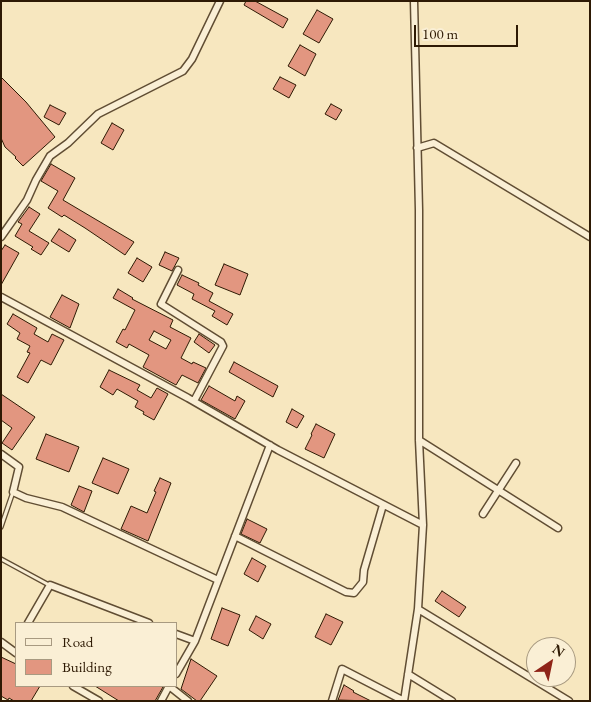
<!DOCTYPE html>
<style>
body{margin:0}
#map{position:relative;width:591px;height:702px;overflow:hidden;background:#f7e7bf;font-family:"EB Garamond",serif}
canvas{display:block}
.frame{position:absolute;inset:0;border:2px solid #2e1a04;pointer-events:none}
.legend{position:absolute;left:15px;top:622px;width:162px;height:65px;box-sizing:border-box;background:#faefd5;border:1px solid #a89a81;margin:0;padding:6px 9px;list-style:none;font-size:15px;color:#2e1a04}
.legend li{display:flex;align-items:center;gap:10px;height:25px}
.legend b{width:25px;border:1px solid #a89a81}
.north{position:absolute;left:526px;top:637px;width:50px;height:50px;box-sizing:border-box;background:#faefd5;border:1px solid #a89a81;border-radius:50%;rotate:34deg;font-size:14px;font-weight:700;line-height:20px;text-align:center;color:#2e1a04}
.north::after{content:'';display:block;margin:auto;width:18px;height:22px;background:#8f2418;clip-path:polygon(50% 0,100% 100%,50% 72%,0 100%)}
.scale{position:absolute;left:414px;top:25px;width:104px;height:22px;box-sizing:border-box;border:2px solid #2e1a04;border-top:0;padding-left:6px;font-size:15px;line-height:18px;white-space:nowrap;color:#2e1a04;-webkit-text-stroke:4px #faefd5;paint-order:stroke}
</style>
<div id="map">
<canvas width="591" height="702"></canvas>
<div class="frame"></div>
<ul class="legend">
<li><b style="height:6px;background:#faefd5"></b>Road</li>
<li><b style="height:14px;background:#e29680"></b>Building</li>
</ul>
<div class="north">N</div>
<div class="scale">100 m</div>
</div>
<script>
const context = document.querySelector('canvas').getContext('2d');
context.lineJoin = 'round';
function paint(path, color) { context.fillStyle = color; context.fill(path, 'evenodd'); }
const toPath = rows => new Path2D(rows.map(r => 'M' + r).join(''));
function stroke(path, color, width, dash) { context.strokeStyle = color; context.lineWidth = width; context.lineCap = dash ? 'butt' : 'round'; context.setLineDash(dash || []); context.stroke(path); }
const building = toPath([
 [246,1,255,1,288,19,283,28,244,5,246,1],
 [317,10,333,19,319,43,303,34,317,10],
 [300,45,316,54,305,76,288,66,300,45],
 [1,77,26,102,55,137,23,166,15,158,16,157,5,147,1,138,1,77],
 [280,77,296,85,289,98,273,89,280,77],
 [331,104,342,110,336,120,325,114,331,104],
 [50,105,66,113,59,125,44,117,50,105],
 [112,123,124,130,113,150,101,143,112,123],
 [51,164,75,178,63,200,134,242,125,255,85,228,64,215,62,217,48,208,58,191,41,181,51,164],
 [29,207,40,214,29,231,49,243,41,255,31,249,33,247,15,236,22,224,18,222,29,207],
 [59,229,76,240,69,252,51,241,59,229],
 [5,245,19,253,1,285,1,251,5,245],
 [165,252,179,258,172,271,159,265,165,252],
 [137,258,152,267,143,282,128,273,137,258],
 [224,264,248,274,240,295,215,285,224,264],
 [182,275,199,283,198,285,213,293,209,301,233,314,227,325,212,316,215,311,192,299,194,294,177,285,182,275],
 [118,289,133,298,132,299,173,320,170,327,191,338,181,358,192,364,193,362,206,368,198,383,182,375,176,385,143,367,149,355,129,344,127,348,116,342,123,329,125,330,135,310,113,298,118,289],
 [154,331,171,340,166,349,149,340,154,331],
 [62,295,79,304,70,328,50,317,62,295],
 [13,314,37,328,34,334,48,342,52,334,64,340,51,365,41,360,28,383,17,377,30,353,27,352,30,346,17,339,20,333,7,324,13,314],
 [199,334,215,345,209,353,194,342,199,334],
 [234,362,278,386,273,397,229,372,234,362],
 [109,370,140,385,137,390,151,398,157,388,168,394,154,420,143,414,144,412,135,407,138,401,117,389,113,395,100,387,109,370],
 [209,386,235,401,237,396,245,401,235,419,201,400,209,386],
 [1,394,35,417,12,450,2,443,12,428,1,420,1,394],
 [292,409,304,416,297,428,286,422,292,409],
 [316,424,335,434,324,458,305,449,312,435,311,434,316,424],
 [46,434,79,447,69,472,36,459,46,434],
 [103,458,129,469,118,494,92,483,103,458],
 [160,478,171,483,148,541,121,529,131,506,147,513,156,492,154,491,160,478],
 [79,486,92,491,84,512,71,505,79,486],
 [247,519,267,529,260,543,241,534,247,519],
 [252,558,266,566,258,582,244,574,252,558],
 [442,591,466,607,459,617,435,601,442,591],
 [222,608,240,615,228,646,211,639,222,608],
 [326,614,343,622,331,645,315,637,326,614],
 [256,616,271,624,263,639,249,630,256,616],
 [1,657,16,664,16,686,40,686,31,701,14,701,9,698,8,700,1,696,1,657],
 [191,659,217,676,200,701,197,701,181,689,191,659],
 [344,685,354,691,353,692,371,701,338,700,344,685],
 [95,686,160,686,163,687,155,701,119,701,95,686]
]);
const lane = toPath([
 [1,527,13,492],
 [1,559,49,585]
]);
const street = toPath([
 [417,148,434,143,590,237],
 [1,237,27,200,36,180,50,156,68,143,98,114,183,71,192,59,220,1],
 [178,270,161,304,221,342,223,346,194,401],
 [1,297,188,398,278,450,423,525],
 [419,440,558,528],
 [1,454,19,467,13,492,26,498,62,507,218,580],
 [483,514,516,463],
 [235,536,346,592,354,593,363,582,364,570,383,505],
 [418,609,569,701],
 [28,623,50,585,149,623],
 [176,634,195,641],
 [1,642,16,653],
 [176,674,195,641,270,445],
 [408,674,452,701],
 [73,686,99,701],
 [169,686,188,701],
 [161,701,169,686],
 [332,701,342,669,404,701],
 [404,701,418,609,423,525,419,440,419,210,414,1]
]);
paint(building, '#e29680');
stroke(building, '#2e1a04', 1);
stroke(lane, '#604d33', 5.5);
stroke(street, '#604d33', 9);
stroke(lane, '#faefd5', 3);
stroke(street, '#faefd5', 6);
</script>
